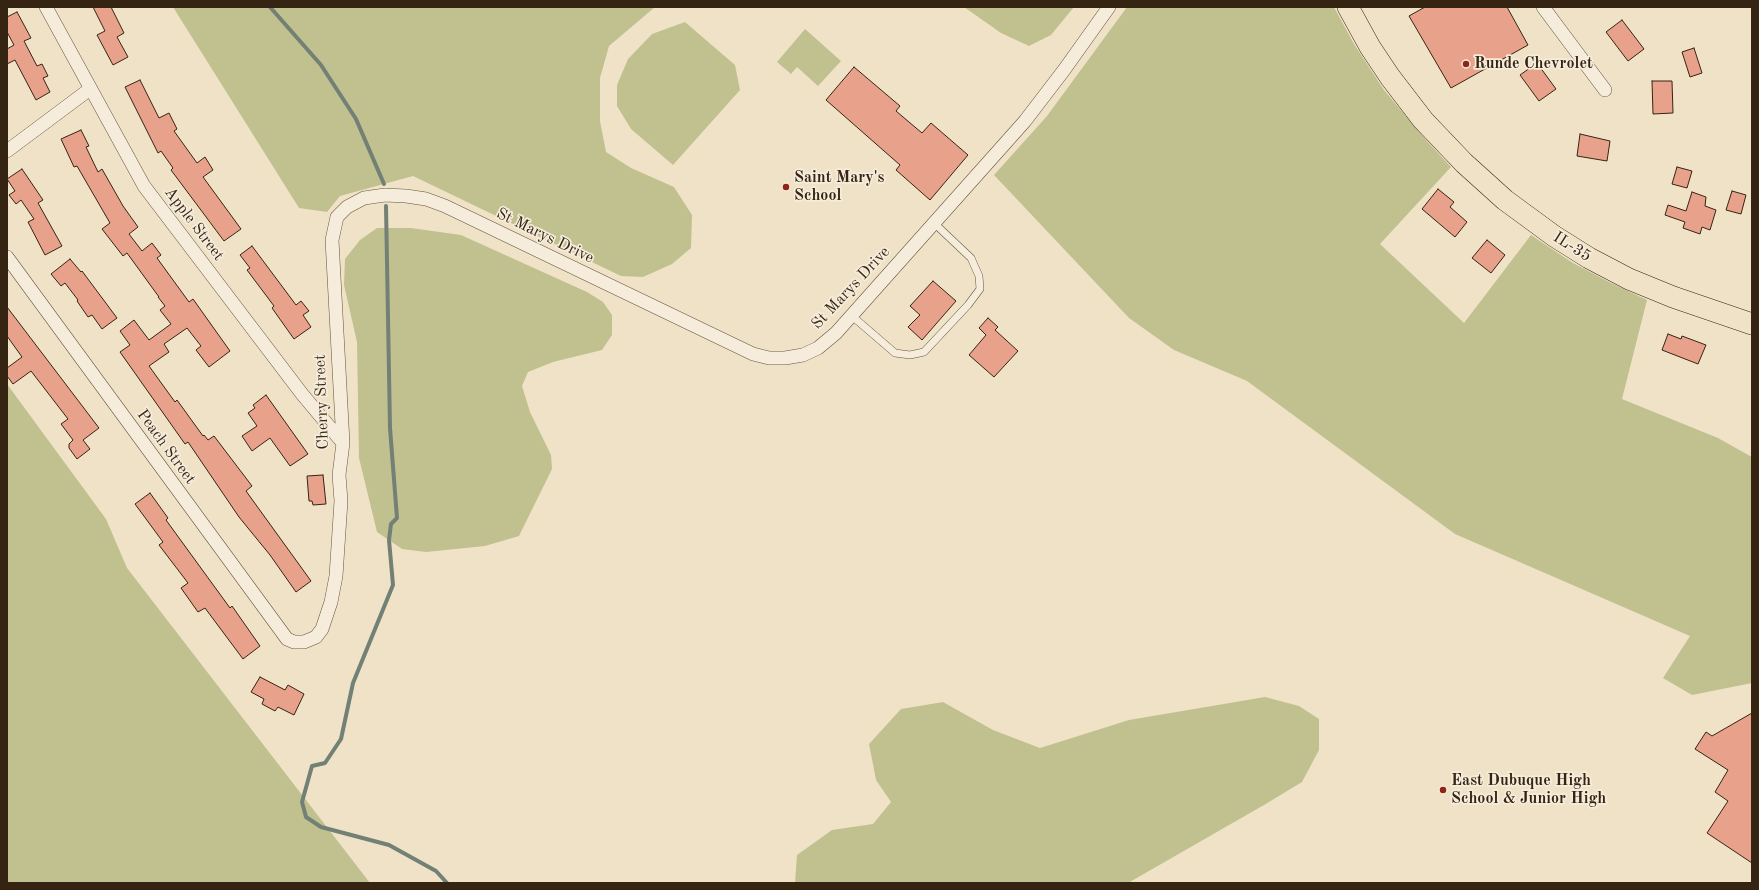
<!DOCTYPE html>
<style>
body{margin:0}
#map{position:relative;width:1759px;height:890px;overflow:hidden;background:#f0e2c7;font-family:"Old Standard TT",serif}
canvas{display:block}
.frame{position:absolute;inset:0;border:8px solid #352411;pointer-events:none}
</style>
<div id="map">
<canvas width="1759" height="890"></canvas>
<div class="frame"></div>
</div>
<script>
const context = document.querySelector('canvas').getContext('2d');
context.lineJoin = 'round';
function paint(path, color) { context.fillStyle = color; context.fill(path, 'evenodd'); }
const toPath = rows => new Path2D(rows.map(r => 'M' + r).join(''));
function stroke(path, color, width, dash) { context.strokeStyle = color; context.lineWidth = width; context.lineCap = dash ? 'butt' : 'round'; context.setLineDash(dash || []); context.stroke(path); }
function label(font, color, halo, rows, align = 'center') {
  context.font = font + ' "Old Standard TT",serif'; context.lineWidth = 3.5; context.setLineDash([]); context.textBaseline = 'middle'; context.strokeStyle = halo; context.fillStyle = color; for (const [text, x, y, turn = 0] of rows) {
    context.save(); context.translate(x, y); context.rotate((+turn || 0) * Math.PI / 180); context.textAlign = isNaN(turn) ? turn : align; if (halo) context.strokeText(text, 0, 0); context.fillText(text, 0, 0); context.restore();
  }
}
const green = toPath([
 [173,7,655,7,609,46,600,78,600,121,606,152,631,168,674,187,692,215,691,248,672,264,643,277,621,276,413,176,340,196,327,212,299,208],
 [964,7,1074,7,1051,35,1029,46,1001,33],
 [1127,7,1334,7,1354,44,1384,90,1426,140,1451,167,1380,244,1464,323,1531,235,1573,263,1611,283,1647,300,1622,399,1718,438,1752,457,1752,683,1692,695,1663,678,1690,636,1455,534,1247,381,1174,350,1129,318,994,175,1047,116],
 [685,22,735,65,740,90,673,165,631,129,617,106,617,85,628,59,652,34],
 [805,29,841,61,818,86,797,67,791,74,777,62],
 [377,228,411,228,461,235,587,292,603,302,612,315,612,335,602,350,553,362,528,372,522,386,530,412,551,455,552,469,519,536,485,546,426,552,402,549,377,532,359,458,357,342,344,285,345,259,360,240],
 [7,384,106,519,127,568,370,883,7,883],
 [1265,697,1299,706,1319,719,1319,750,1302,782,1264,805,1128,883,795,883,797,855,832,830,873,824,891,802,876,780,869,744,901,709,943,702,993,730,1040,748,1129,720]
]);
const stream = toPath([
 [270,7,321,65,356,119,384,184],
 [386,206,390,428,397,518,391,524,389,540,393,585,353,683,341,739,325,763,312,766,302,802,306,817,321,827,389,845,436,871,447,883]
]);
const building = toPath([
 [93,7,111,7,124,33,117,37,128,57,113,65,97,35,105,31,93,7],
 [1425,7,1507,7,1528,45,1451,88,1409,16,1425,7],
 [17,12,31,38,24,41,37,66,42,64,48,76,43,78,50,92,36,100,15,60,7,64,7,49,14,45,7,32,7,17,17,12],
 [1622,20,1644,49,1628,61,1606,32,1622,20],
 [1694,48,1702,73,1690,77,1682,52,1694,48],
 [1537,63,1556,89,1539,101,1520,75,1537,63],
 [854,67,900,106,896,111,922,133,931,123,968,155,930,200,896,170,900,165,826,100,854,67],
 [140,80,159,118,169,113,177,129,174,131,197,163,205,157,213,170,203,177,241,229,224,241,171,170,173,168,161,151,158,153,125,87,140,80],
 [1652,81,1672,81,1673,113,1653,114,1652,81],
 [81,130,89,146,86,147,98,172,102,169,123,206,138,227,129,234,142,251,152,243,161,255,157,258,189,302,193,299,230,351,209,367,196,350,201,346,187,328,164,344,169,352,149,366,175,402,177,400,203,436,204,435,208,440,214,436,252,486,246,491,311,581,296,592,270,555,239,517,188,442,185,444,120,352,130,345,120,331,134,320,149,340,171,324,160,310,165,306,158,297,159,297,127,253,123,256,102,229,110,223,77,166,74,167,61,139,81,130],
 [1580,134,1610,141,1607,161,1577,156,1580,134],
 [1677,167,1692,171,1687,188,1672,184,1677,167],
 [22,169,43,200,38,203,62,246,45,255,28,222,34,219,21,200,16,204,9,195,15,191,7,179,22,169],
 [1438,189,1454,202,1450,207,1467,222,1455,237,1422,209,1438,189],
 [1732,191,1746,195,1741,214,1726,210,1732,191],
 [1692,192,1706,197,1705,206,1716,210,1710,230,1702,227,1700,234,1683,228,1685,222,1665,215,1668,205,1686,211,1692,192],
 [1487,240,1505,255,1491,273,1472,258,1487,240],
 [252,246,296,305,301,301,309,311,303,315,311,327,294,339,272,308,274,306,247,270,250,268,240,255,252,246],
 [70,259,81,272,82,271,117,318,102,329,92,315,88,317,77,301,78,300,65,283,61,286,51,274,70,259],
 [933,281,956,301,922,340,908,327,920,315,910,306,933,281],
 [7,307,99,428,83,440,90,449,77,459,69,448,69,444,73,440,61,424,68,419,31,371,13,384,7,376,7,368,22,357,7,336,7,307],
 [988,318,998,327,995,330,1018,351,994,377,969,355,986,335,979,328,988,318],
 [1668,334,1681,339,1682,336,1706,345,1698,364,1662,350,1668,334],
 [266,395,308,454,290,466,270,438,252,451,242,436,257,426,248,413,255,408,253,405,266,395],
 [323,475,326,504,313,505,312,501,309,501,307,476,323,475],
 [150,493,168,518,166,520,230,608,232,606,260,646,243,659,205,608,198,612,181,588,188,583,159,545,163,542,135,504,150,493],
 [260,677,285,690,288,685,304,694,294,715,278,707,275,711,262,704,264,699,251,692,260,677],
 [1752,713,1752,863,1707,833,1728,801,1715,792,1728,770,1695,749,1706,732,1712,736,1752,713]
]);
const lane = toPath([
 [852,316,895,353,910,355,924,352,968,305,980,289,979,276,971,258,934,223]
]);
const street = toPath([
 [46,7,144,186,302,394,343,443],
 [1543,7,1605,90],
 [7,151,90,89],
 [7,257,287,639,294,642,304,642,316,637,322,629,331,602,336,576,341,501,339,475,343,443,332,240,337,217,347,207,364,198,385,195,406,196,426,199,445,206,753,354,769,358,785,358,803,355,818,348,836,333,1025,121,1064,70,1109,7]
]);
const primary = toPath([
 [1348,7,1370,47,1390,77,1423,120,1464,163,1505,200,1554,236,1589,258,1629,279,1673,297,1752,324]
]);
const markers = [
 [1466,64,4,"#8f2418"],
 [786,187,4,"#8f2418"],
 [1443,790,4,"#8f2418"]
];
const poiNames = [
 ["Runde Chevrolet",1474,64],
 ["Saint Mary's",794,178],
 ["School",794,196],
 ["East Dubuque High",1451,781],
 ["School & Junior High",1451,799]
];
const streetNames = [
 ["Apple Street",194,224,53],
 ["St Marys Drive",545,236,26],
 ["IL-35",1572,247,32],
 ["St Marys Drive",851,288,-47],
 ["Cherry Street",322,402,-92],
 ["Peach Street",166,447,54]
];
paint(green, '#c1c190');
stroke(stream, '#728076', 4);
paint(building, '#e8a18b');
stroke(building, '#352411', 1);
stroke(lane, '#64543e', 8);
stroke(street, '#64543e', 14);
stroke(primary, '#352411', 22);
stroke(lane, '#f5ecdb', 7);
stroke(street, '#f5ecdb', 13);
stroke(primary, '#f0e2c7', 21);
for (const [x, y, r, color] of markers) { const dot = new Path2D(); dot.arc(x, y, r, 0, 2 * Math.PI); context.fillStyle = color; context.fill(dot); stroke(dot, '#f5ecdb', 1.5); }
label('bold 16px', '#352411', '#f5ecdb', poiNames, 'left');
label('16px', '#352411', '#f5ecdb', streetNames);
</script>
